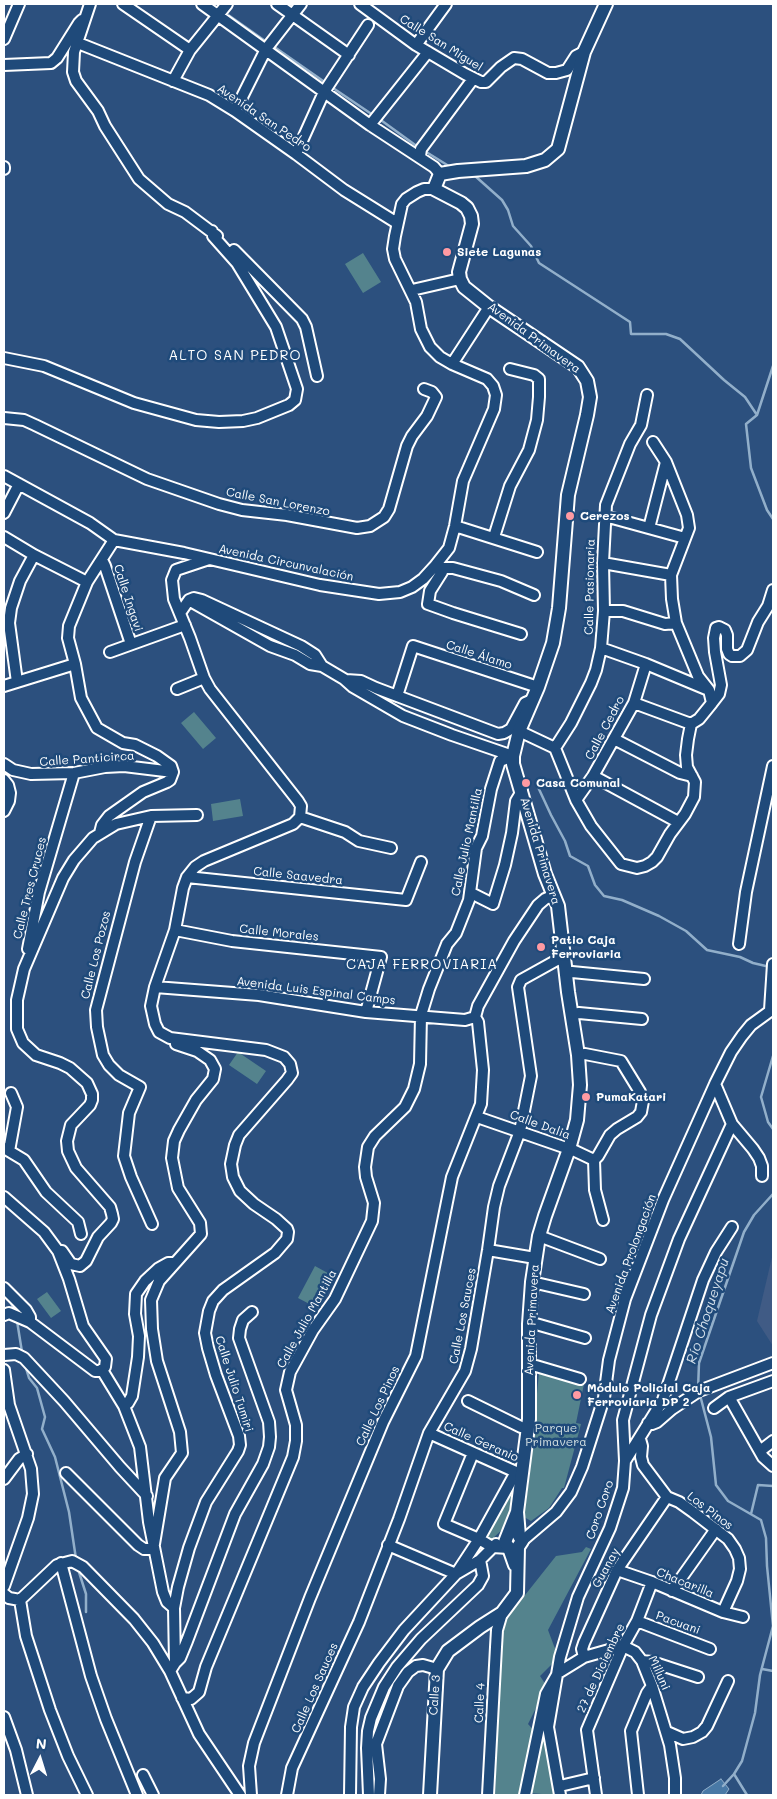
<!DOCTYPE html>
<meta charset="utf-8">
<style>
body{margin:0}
#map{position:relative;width:777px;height:1799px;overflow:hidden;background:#2c507e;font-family:Mali,sans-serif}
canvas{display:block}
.frame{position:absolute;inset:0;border:5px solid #fff;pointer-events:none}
.north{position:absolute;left:15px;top:1734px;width:50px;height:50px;-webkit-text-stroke:4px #1f4a7a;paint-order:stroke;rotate:5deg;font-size:14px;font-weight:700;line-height:20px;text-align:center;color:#fff}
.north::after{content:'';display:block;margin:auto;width:18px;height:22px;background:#fff;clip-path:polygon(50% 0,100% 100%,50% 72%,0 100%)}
</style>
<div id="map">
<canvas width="777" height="1799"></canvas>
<div class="frame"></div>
<div class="north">N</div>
</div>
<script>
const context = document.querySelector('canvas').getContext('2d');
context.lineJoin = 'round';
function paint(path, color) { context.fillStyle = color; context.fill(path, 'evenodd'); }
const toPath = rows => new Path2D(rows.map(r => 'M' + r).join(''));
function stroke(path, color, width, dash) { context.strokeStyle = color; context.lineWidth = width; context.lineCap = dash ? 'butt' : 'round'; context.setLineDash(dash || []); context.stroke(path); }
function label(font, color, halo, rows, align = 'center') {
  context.font = font + ' Mali,sans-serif'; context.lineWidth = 5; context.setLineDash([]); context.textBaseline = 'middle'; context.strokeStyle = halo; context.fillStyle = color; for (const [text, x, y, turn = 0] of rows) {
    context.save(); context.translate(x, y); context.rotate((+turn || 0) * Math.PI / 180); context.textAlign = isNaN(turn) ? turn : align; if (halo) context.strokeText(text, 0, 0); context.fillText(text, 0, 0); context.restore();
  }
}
const built = toPath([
 [773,1253,773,1346,757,1321]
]);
const green = toPath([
 [363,253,381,282,363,293,345,264],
 [194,712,216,738,203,749,181,723],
 [240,799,243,816,213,821,211,804],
 [238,1052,266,1071,257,1084,229,1065],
 [315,1266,335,1277,319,1309,298,1298],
 [47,1292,61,1311,51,1318,37,1299],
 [539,1372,584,1384,576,1423,581,1424,564,1488,562,1488,549,1508,531,1521,524,1517,529,1480],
 [513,1485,508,1521,505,1527,491,1540,485,1537],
 [586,1547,591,1549,548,1630,554,1646,561,1661,553,1663,540,1676,546,1685,544,1692,528,1724,549,1747,555,1795,529,1793,528,1795,495,1795,501,1634,505,1623,514,1609,556,1556,582,1552]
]);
const water = toPath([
 [721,1779,729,1789,725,1795,701,1795,703,1791,721,1779]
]);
const stream = toPath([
 [224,12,268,43],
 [273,46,326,83],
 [330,86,373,115],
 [378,118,418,147],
 [423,150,452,168],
 [474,175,502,200,508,210,513,226,531,246,539,263,630,322,631,334,666,334,680,339,724,380,745,397,757,415],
 [773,366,757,415,746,424,751,468,767,510,773,519],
 [538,787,551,815,565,841,570,856,588,866,595,885,604,896,622,900,659,916,686,931,707,950,740,957,753,963,770,967],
 [773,1056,761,1097,768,1122,773,1129],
 [10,1300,15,1313],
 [17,1321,22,1352],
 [25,1365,29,1378,37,1388,45,1417,42,1429,55,1457,69,1512,76,1559],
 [698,1390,699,1363,744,1232,754,1215,773,1194],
 [700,1395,711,1437,716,1485,728,1501,761,1520,766,1538,767,1566,773,1626,760,1675,755,1713,742,1761,734,1774,723,1786],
 [751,1514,758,1485,773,1486],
 [78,1569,86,1594,86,1612],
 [762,1669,773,1671],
 [734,1774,747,1795]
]);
const minor = toPath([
 [90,4,74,52,73,72,76,81,98,111,105,126,139,179,168,204,185,212,217,236],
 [123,4,190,50],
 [202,4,370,125,434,167,440,174],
 [277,4,349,55],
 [360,4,416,45,465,74,481,82,486,82,501,67,514,58,522,59,548,73,556,73,567,70,576,56,584,52],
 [4,39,19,4],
 [78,43,209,95,235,111,296,154,344,190,397,223],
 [416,45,446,4],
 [4,65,51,63,57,58,79,23,82,20],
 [173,81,190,50,227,4],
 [235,111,266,49,301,4],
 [370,125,428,52],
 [296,154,324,92,368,25],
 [420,156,421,149,473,79],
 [4,167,4,169],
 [234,250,302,319,306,327,317,376],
 [412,290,460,279],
 [4,358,44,366,134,403,196,420,219,422,243,421,257,418,289,405,295,400,297,389,276,327,237,263,213,236,212,231],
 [452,364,489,307],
 [4,418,24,420,35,425,147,479,219,504,242,510,287,515,357,528,370,526,384,517,389,509,407,446,412,436,427,416,436,397,432,392,424,389],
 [4,476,90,523,114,540,184,553,320,585,379,594,400,592,412,587,423,579,434,567,449,548,455,526,463,481,494,409,496,395,493,386,487,379,452,364,440,357,430,347,421,329,416,302,395,259,393,249,395,236,402,204,406,199,417,192,424,189,434,189],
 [4,513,19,484],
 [605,516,685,538],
 [455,526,537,552],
 [649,528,666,462],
 [4,537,34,555,87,582],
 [494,537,510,486,529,450,537,420,539,397,539,379,534,375,510,369],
 [102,560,105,566,131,644],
 [603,563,671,575],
 [435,568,453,568,501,581,534,595],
 [442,569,442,572,430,591,428,604,453,613,521,634],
 [192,600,192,602,270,646,295,655,310,664,322,666,344,679,353,687,403,716,452,735,513,756],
 [604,611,623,611,665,624,676,623],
 [180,613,189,600,194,598,202,600,301,646,315,655,322,666],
 [601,648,646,664,706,689],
 [110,652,185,625],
 [346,680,361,681,376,688,498,734,504,733,511,729,525,703,532,700],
 [17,682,9,623,11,608,20,581,34,555],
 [4,686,75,664],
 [177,689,204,678],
 [397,696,413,646,538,687],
 [634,703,691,724],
 [712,703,719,694,721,685,715,652,714,638,716,628,719,627,725,630,727,635,727,649,729,654,732,656,740,656,747,650,758,622,768,606,773,590],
 [519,731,555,748],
 [614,739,680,773,692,776],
 [555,748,576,800,591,826,621,864,637,868,645,866,652,862,657,857,670,834,685,814,694,797,695,782,687,767,686,755,688,739,691,724,699,719,712,703,709,690,698,676,676,623,672,599,671,575,689,528,687,515,666,462,653,442],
 [555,748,571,723,591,683,596,670,601,648,604,611,603,563,606,505,630,444,641,425,647,395],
 [4,764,13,770,31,774,74,773,105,767,124,766,173,772],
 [593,776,678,822],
 [4,780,8,785,10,793,9,801,4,811],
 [576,800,593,776,634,703,646,664],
 [151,816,135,862,96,1010,97,1027,103,1055,109,1065,119,1075,140,1087,129,1113,124,1156,131,1177,152,1224],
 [300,817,345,832,359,841,391,848],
 [100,833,102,825,109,816,143,792,167,782,170,780,173,772,171,766,157,756,135,745,123,743,97,728,81,698,75,664,68,638,69,626,87,582,114,540],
 [187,877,406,900,421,862],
 [471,893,493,904,505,865,512,833,516,801,522,791],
 [175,930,232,941,381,957,366,1012],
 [739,944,746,892,773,766],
 [28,949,39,892,74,773],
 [566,973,572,972,644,979],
 [155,987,259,995,366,1012,465,1020,475,1017],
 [770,1010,773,964],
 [572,1014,579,1013,642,1019],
 [475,1017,478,1006,514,941,538,905,545,899,554,895],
 [578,1055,585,1054,621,1061,640,1092,643,1101,641,1112,637,1117,617,1129,610,1135,598,1156,594,1160,595,1190,603,1220],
 [715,1084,732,1124,753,1149,759,1158,762,1166,762,1176],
 [477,1117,575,1151,594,1160],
 [4,1148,24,1160,46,1192,78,1222,81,1234],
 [9,1151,17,1107,11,1093],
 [4,1197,44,1232,58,1251,69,1279,83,1326,106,1359,105,1367,100,1371,95,1371,30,1322,9,1313,4,1315],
 [539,1236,600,1259],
 [488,1250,535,1258],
 [58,1251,62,1251,71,1264,80,1266,86,1261,98,1237,111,1223,113,1219,112,1214,110,1207,76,1168,68,1151,67,1141,71,1125,90,1105,92,1100,92,1094,87,1083,70,1068,60,1063,36,1055,23,1043,17,1029,17,1000,24,969,63,878,74,860,93,838,116,824,151,816,197,815],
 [532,1282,584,1294],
 [4,1288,26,1310,30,1317,30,1322],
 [529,1324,536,1324,585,1338],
 [4,1355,16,1354,24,1358,64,1401,120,1467,147,1496],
 [529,1366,536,1366,580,1379],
 [4,1370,9,1405,31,1469,33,1494,28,1518,4,1586],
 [102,1370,124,1406,140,1447,149,1522,163,1592,167,1602,174,1608],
 [729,1397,763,1457,773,1466],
 [468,1401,521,1427,528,1428],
 [124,1406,128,1403,132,1396,138,1357,139,1336,135,1314,136,1294,145,1281,159,1268,168,1263,173,1263],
 [714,1408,729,1397,773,1381],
 [648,1423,652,1424,657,1422,672,1409,699,1391,773,1363],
 [429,1433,516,1472,522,1473],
 [640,1439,642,1446,641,1457,643,1465,667,1497,679,1502,693,1512,728,1539,735,1549,739,1558,740,1569,737,1581,723,1612],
 [760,1451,773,1441],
 [473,1453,444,1524,479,1539,492,1547,509,1548],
 [625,1461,663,1400,703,1280,716,1252,732,1227],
 [66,1473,138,1545,144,1549,152,1549,154,1544,165,1478,182,1453,180,1432,157,1361,152,1329,151,1300,159,1281,201,1234,200,1223,178,1188,172,1158,174,1141,179,1130,196,1100,213,1079,215,1069,210,1060,197,1051,176,1044],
 [4,1479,19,1459,27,1454],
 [522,1541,556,1512,571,1492,582,1467,604,1398,609,1360,625,1299,663,1200,715,1084,731,1052,742,1036,751,1025,773,1009],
 [388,1545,456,1574,480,1560,496,1544],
 [61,1563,91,1676,106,1719,137,1795],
 [617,1570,652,1582,723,1612,743,1617],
 [672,1591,716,1529],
 [4,1594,9,1598,20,1600,57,1565,72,1561,83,1567,134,1619,153,1643,170,1671,199,1734,240,1795],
 [20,1600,26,1636,50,1710,68,1756,87,1795],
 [637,1621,710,1649],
 [584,1657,582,1649,584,1643,617,1570,667,1497],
 [642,1661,652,1662,698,1677],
 [176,1662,180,1658,187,1641,235,1514,263,1464,269,1447,270,1437,269,1422,239,1338,240,1329,243,1320,252,1312],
 [170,1671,175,1663,174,1608,178,1587,189,1548,206,1502,238,1451,240,1445,239,1436,216,1375,208,1348,205,1333,209,1311,213,1301,223,1290,275,1253,287,1239,288,1232,287,1229,276,1219,254,1204,240,1191,233,1177,231,1164,235,1145,239,1135,287,1080,292,1073,290,1064,284,1057,266,1050,170,1038,159,1032,155,1024,151,1006,155,987,175,930,183,888,187,877,195,867,204,861,293,824,300,817,301,806,298,801,210,689,204,678,190,638,174,599,172,580,176,570,209,559],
 [182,1698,191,1699,199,1692,206,1667,293,1457,296,1441,296,1425,286,1390,290,1372,313,1330,335,1299,372,1221,374,1203,366,1177,365,1167,368,1147,375,1136,405,1107,414,1089,420,1064,421,1015,429,989,447,944,456,933,469,900,476,848,482,836,491,789,500,761,513,756],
 [4,1717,16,1750,27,1795],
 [667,1732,683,1739,693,1737,702,1732,707,1726,728,1681],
 [143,1775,153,1795],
 [560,1786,594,1778],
 [251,1795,249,1766,254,1743,310,1598,383,1422,416,1356,452,1177,481,1104,483,1070,478,1022,475,1017],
 [287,1795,292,1768,359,1622,399,1519,429,1433,465,1371,471,1349,488,1250,494,1207,499,1186,520,1131,531,1076,518,987,521,980,557,960,564,959],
 [350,1795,351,1727,354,1707,363,1687,379,1663,404,1630,456,1574,479,1539,516,1472],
 [369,1795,367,1748,368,1731,371,1718,384,1687,397,1667,421,1639,478,1585,483,1576,480,1560],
 [379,1795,380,1779,376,1744,398,1686,408,1672,416,1666,423,1665,437,1669],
 [488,1795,496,1647,497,1630,502,1613],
 [525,1795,546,1694,558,1673,584,1657,623,1646,635,1652,642,1661,652,1686,670,1745,675,1778,675,1795],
 [560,1795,548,1727,560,1657,578,1597,610,1528,623,1488,625,1461,623,1420,651,1315,679,1239,732,1124],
 [596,1795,587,1730,623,1646,637,1621,652,1582],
 [638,1795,631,1731,647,1693,652,1686]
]);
const major = toPath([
 [515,1565,509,1548,505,1542,517,1512],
 [430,1795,437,1669,448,1651,480,1627,502,1613,517,1593,518,1547,522,1541,519,1536,517,1512,529,1419,529,1324,532,1282,539,1236,545,1216,569,1149,577,1120,580,1085,578,1055,568,992,558,906,545,874,513,764,513,756,519,731,538,687,553,643,559,608,568,495,587,415,590,397,587,381,578,367,489,307,464,287,460,279,459,272,472,224,471,216,467,208,461,203,434,189,440,174,458,171,526,166,545,160,558,149,584,52,606,4]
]);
const markers = [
 [447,252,5,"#ff9aa2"],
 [570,516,5,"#ff9aa2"],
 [526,783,5,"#ff9aa2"],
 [541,947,5,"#ff9aa2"],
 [586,1097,5,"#ff9aa2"],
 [577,1395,5,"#ff9aa2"]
];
const streetNames = [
 ["Calle San Miguel",441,43,32],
 ["Avenida San Pedro",264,118,34],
 ["Avenida Primavera",534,338,36],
 ["Calle San Lorenzo",278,502,11],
 ["Avenida Circunvalación",286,563,12],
 ["Calle Pasionaria",590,587,-89],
 ["Calle Ingavi",128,598,72],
 ["Calle Álamo",479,655,18],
 ["Calle Cedro",605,728,-62],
 ["Calle Panticirca",87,759,-4],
 ["Calle Julio Mantilla",467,842,-78],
 ["Avenida Primavera",540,851,73],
 ["Calle Saavedra",298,876,6],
 ["Calle Tres Cruces",30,888,-76],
 ["Calle Morales",279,933,6],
 ["Calle Los Pozos",96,955,-76],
 ["Avenida Luis Espinal Camps",316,991,7],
 ["Calle Dalia",540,1125,20],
 ["Avenida Prolongación",631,1254,-70],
 ["Calle Los Sauces",463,1316,-79],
 ["Calle Julio Mantilla",307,1319,-61],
 ["Avenida Primavera",532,1320,-87],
 ["Calle Julio Tumiri",234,1384,72],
 ["Calle Los Pinos",378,1406,-65],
 ["Calle Geranio",481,1442,24],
 ["Coro Coro",600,1510,-71],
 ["Los Pinos",710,1511,37],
 ["Guanay",606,1568,-61],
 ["Chacarilla",685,1583,22],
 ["Pacuani",678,1623,20],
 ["27 de Diciembre",601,1668,-65],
 ["Milluni",659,1673,66],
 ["Calle Los Sauces",315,1688,-66],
 ["Calle 3",435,1695,-86],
 ["Calle 4",480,1703,-87]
];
const poiNames = [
 ["Siete Lagunas",457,252],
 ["Cerezos",580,516],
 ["Casa Comunal",536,783],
 ["Patio Caja",551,940],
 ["Ferroviaria",551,954],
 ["PumaKatari",596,1097],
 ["Módulo Policial Caja",587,1388],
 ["Ferroviaria DP 2",587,1402]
];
const parkNames = [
 ["Parque",556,1428],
 ["Primavera",556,1442]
];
const neighbourhoodNames = [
 ["ALTO SAN PEDRO",235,356],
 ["CAJA FERROVIARIA",422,965]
];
const waterNames = [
 ["Río Choqueyapu",708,1311,-72]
];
paint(built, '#405b85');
paint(green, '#54838d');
paint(water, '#4979a6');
stroke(water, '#92afca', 1);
stroke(stream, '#92afca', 2.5);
stroke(minor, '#fff', 14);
stroke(major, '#fff', 16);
stroke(minor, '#1f4a7a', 10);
stroke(major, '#1f4a7a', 12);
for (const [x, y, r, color] of markers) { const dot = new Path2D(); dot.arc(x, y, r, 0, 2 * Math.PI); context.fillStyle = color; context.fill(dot); stroke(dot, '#1f4a7a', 2); }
label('12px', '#fff', '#1f4a7a', streetNames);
label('bold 12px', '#fff', '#1f4a7a', poiNames, 'left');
label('12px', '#d4e0e2', '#1f4a7a', parkNames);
context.letterSpacing = '1px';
label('14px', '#fff', '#1f4a7a', neighbourhoodNames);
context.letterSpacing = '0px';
label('italic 14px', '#d2dee9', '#1f4a7a', waterNames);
</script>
